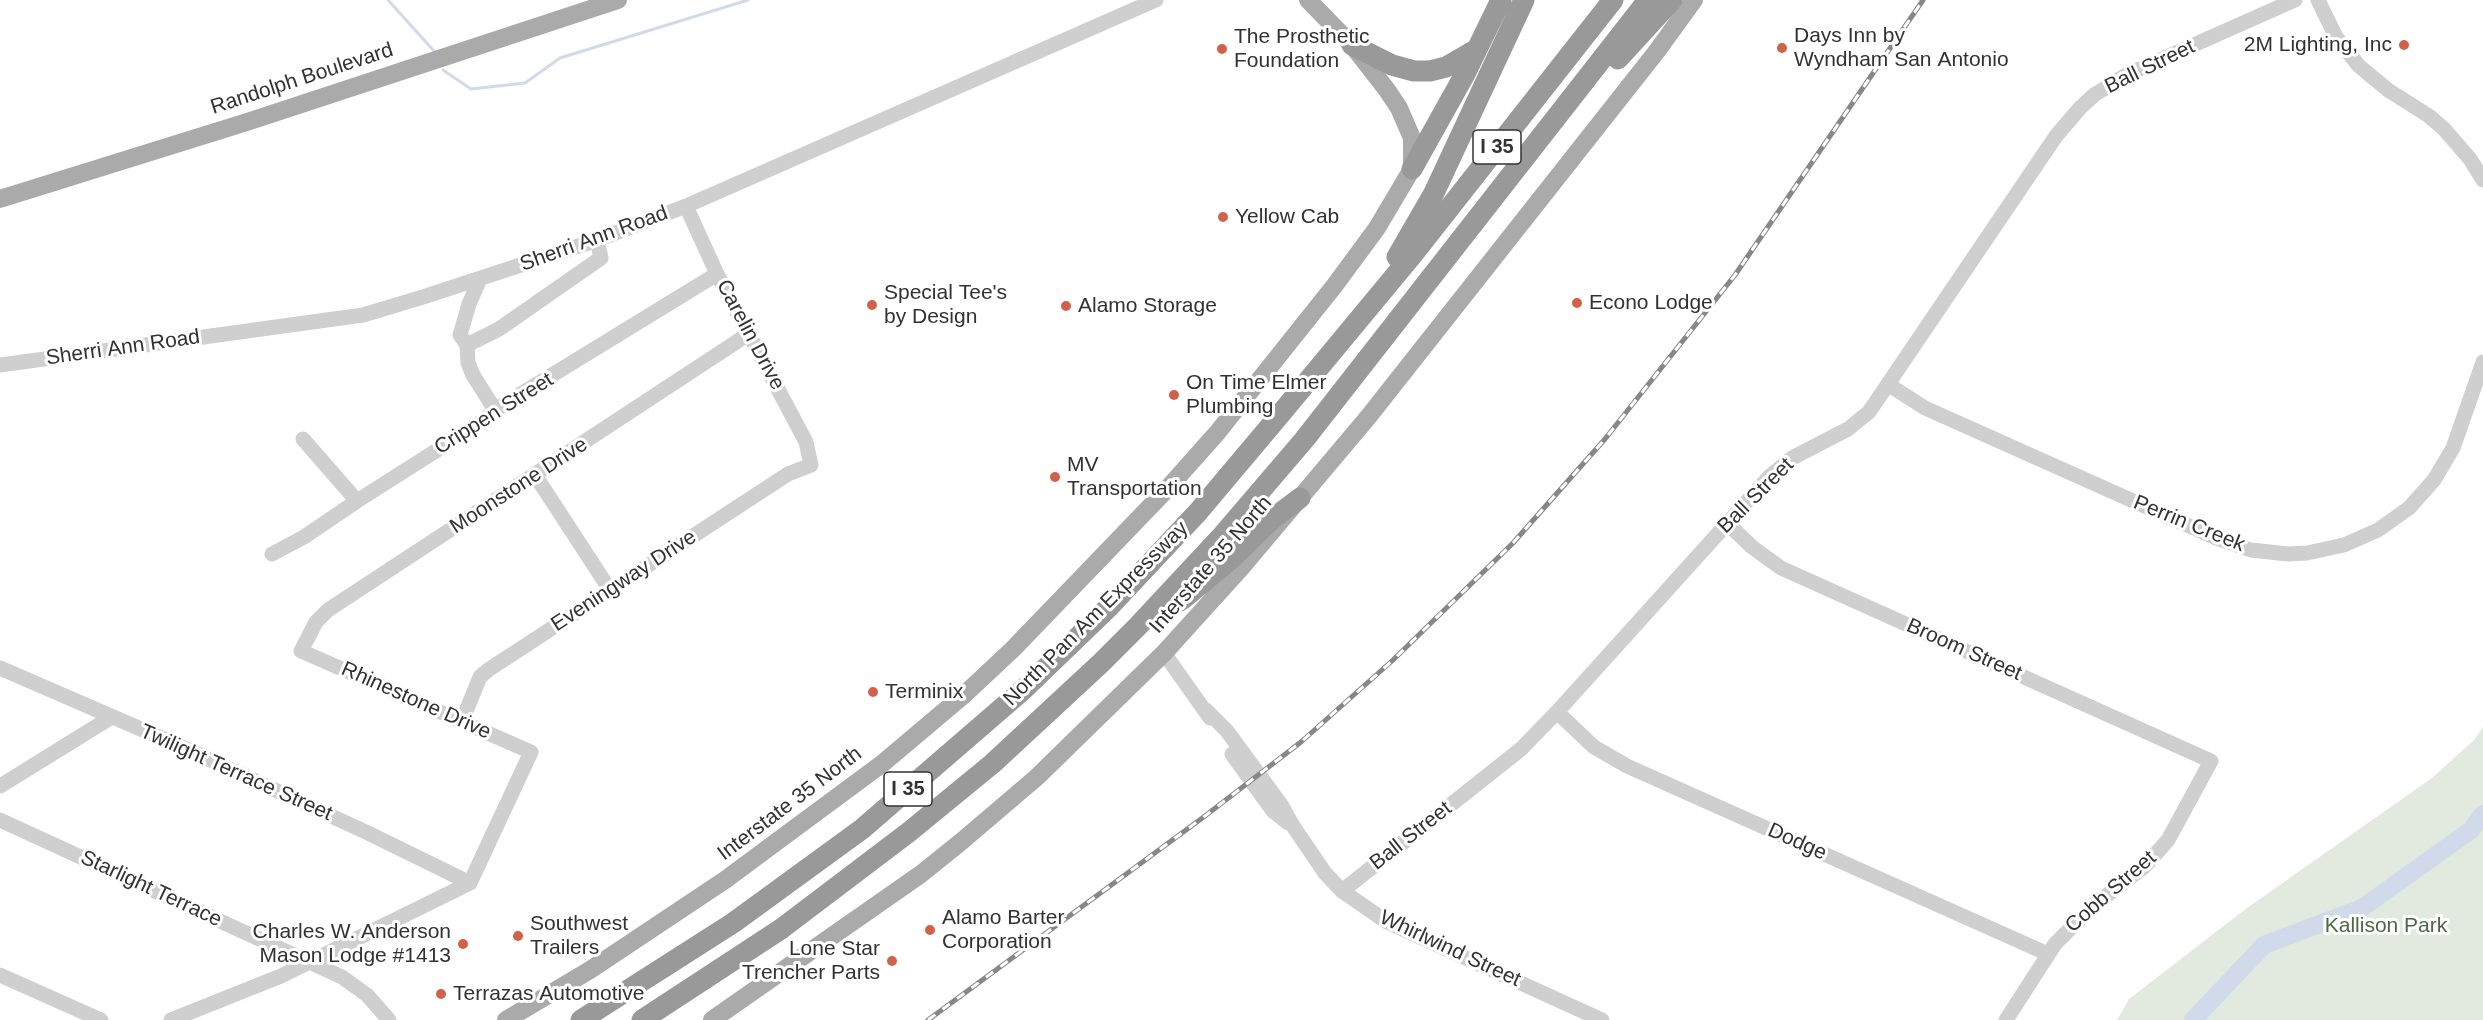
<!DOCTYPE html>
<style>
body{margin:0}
canvas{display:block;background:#fff}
</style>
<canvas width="2483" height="1020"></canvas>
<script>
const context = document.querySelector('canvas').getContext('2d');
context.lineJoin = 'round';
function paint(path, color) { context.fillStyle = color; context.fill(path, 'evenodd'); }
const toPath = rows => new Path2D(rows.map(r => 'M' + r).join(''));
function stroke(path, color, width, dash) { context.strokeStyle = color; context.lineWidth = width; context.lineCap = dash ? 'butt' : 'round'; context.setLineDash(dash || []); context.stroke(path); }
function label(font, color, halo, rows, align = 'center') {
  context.font = font + ' Arial,sans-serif'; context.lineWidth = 6; context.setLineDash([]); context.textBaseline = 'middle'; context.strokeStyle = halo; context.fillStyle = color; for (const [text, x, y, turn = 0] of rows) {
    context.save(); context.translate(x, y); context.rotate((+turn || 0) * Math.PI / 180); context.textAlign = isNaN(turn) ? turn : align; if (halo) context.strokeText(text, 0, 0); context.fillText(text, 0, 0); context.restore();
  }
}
const green = toPath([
 [2483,727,2483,1020,2117,1020,2129,999,2247,908,2432,778,2475,739]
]);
const stream = toPath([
 [388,0,434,51],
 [443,70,471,89,525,83,560,58,748,0]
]);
const river = toPath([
 [2193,1020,2264,945,2362,908,2471,830,2483,814]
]);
const minor = toPath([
 [2318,0,2336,37,2359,66,2388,90,2429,116,2444,129,2470,159,2483,180],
 [480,279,469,304,460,335,467,345,468,363,473,375,495,410],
 [467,345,499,329,601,258,597,240],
 [0,365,363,315,423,297,597,240,686,206,1156,0],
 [1889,385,1925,408,2216,538,2251,550,2288,554,2307,553,2344,545,2378,530,2409,508,2434,480,2453,448,2483,362],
 [303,439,357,501],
 [535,475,610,590],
 [1727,523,1752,547,1781,568,2211,761,2168,840,2144,867,2094,905,2055,944,2006,1020],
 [272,554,304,537,357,501,483,421,495,410,717,274],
 [1164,653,1210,718],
 [0,668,180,746,368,833,470,883],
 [1206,710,1227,731,1282,806,1293,826,1325,873,1342,891,1387,922,1602,1020],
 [1557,712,1594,747,1627,766,2048,954],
 [462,721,480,677,488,670,788,474,811,465,806,442,717,274,686,206],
 [1232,754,1273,811,1288,823],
 [0,786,110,718],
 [0,820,342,977,367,995,389,1020],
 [1342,891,1521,749,1557,712,1770,476,1792,458,1848,429,1869,412,2056,136,2080,108,2094,95,2126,75,2295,0],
 [0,975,101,1020],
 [171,1020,281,976,470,883,531,752,301,651,316,622,328,610,750,333]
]);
const major = toPath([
 [0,199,247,122,618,0],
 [506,1020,590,970,725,880,883,763,966,693,1013,649,1168,488,1217,433,1335,285,1377,228,1412,169,1412,138,1399,108,1387,90,1352,45,1308,0],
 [712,1020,921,874,962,841,1037,777,1164,653,1241,568,1369,416,1657,51,1694,0]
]);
const highway = toPath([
 [1352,45,1392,65,1414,71,1430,71,1446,67,1477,49],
 [1618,59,1672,0],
 [1412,169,1465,74,1501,0],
 [1397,257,1434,193,1524,0],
 [1159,613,1183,599,1231,559,1271,520,1300,498],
 [581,1020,733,923,862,829,1024,689,1108,608,1198,512,1283,411,1414,253,1613,0],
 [642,1020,781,929,909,832,992,764,1101,663,1138,626,1221,537,1304,440,1648,0]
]);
const rail = toPath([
 [928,1020,1205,816,1301,742,1393,660,1513,543,1605,439,1735,275,1923,0]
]);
const markers = [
 [2404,45,6,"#d2614a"],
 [1782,48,6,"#d2614a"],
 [1222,49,6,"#d2614a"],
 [1223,217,6,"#d2614a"],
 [1577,303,6,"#d2614a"],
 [872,305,6,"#d2614a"],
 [1066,306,6,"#d2614a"],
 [1174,395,6,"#d2614a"],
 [1055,477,6,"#d2614a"],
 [873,692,6,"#d2614a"],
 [930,930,6,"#d2614a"],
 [518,936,6,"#d2614a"],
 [463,944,6,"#d2614a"],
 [892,961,6,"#d2614a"],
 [441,994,6,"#d2614a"]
];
const shields = [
 [1497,147,48],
 [908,789,48]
];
const shieldNames = [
 ["I 35",1497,147],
 ["I 35",908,789]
];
const poiNames = [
 ["Days Inn by",1794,36],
 ["Wyndham San Antonio",1794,60],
 ["The Prosthetic",1234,37],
 ["Foundation",1234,61],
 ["2M Lighting, Inc",2392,45,"right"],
 ["Yellow Cab",1235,217],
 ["Special Tee's",884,293],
 ["by Design",884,317],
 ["Econo Lodge",1589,303],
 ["Alamo Storage",1078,306],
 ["On Time Elmer",1186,383],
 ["Plumbing",1186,407],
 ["MV",1067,465],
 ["Transportation",1067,489],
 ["Terminix",885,692],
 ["Alamo Barter",942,918],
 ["Corporation",942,942],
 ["Southwest",530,924],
 ["Trailers",530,948],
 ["Charles W. Anderson",451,932,"right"],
 ["Mason Lodge #1413",451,956,"right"],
 ["Lone Star",880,949,"right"],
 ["Trencher Parts",880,973,"right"],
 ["Terrazas Automotive",453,994]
];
const streetNames = [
 ["Ball Street",2150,67,-26],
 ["Randolph Boulevard",302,79,-18],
 ["Sherri Ann Road",594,239,-20],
 ["Carelin Drive",750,335,62],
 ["Sherri Ann Road",123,348,-8],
 ["Crippen Street",494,414,-32],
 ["Moonstone Drive",519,486,-33],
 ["Ball Street",1756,496,-45],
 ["Perrin Creek",2189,524,22],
 ["Interstate 35 North",1211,565,-49],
 ["Eveningway Drive",624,581,-33],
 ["North Pan Am Expressway",1096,614,-45],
 ["Broom Street",1964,650,24],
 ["Rhinestone Drive",416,701,24],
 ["Twilight Terrace Street",236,773,24],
 ["Interstate 35 North",790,804,-37],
 ["Ball Street",1411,836,-38],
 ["Dodge",1797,842,24],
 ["Starlight Terrace",151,889,25],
 ["Cobb Street",2111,892,-41],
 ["Whirlwind Street",1450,949,25]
];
const parkNames = [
 ["Kallison Park",2386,926]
];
paint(green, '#e2e9df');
stroke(stream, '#d0daea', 3);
stroke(river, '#d0daea', 18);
stroke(minor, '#cfcfcf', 15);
stroke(major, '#aaa', 18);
stroke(highway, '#999', 21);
stroke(rail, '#878787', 5);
stroke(rail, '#fff', 3, [9]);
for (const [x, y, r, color] of markers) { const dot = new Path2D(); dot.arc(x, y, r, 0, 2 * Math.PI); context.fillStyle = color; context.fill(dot); stroke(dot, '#fff', 2); }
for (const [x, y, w] of shields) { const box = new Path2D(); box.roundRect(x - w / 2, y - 17, w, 34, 4.5); context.fillStyle = '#fff'; context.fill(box); stroke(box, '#323232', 1.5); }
label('bold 20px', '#323232', null, shieldNames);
label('21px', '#323232', '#fff', poiNames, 'left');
label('21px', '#323232', '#fff', streetNames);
label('21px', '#4c6943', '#fff', parkNames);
</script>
